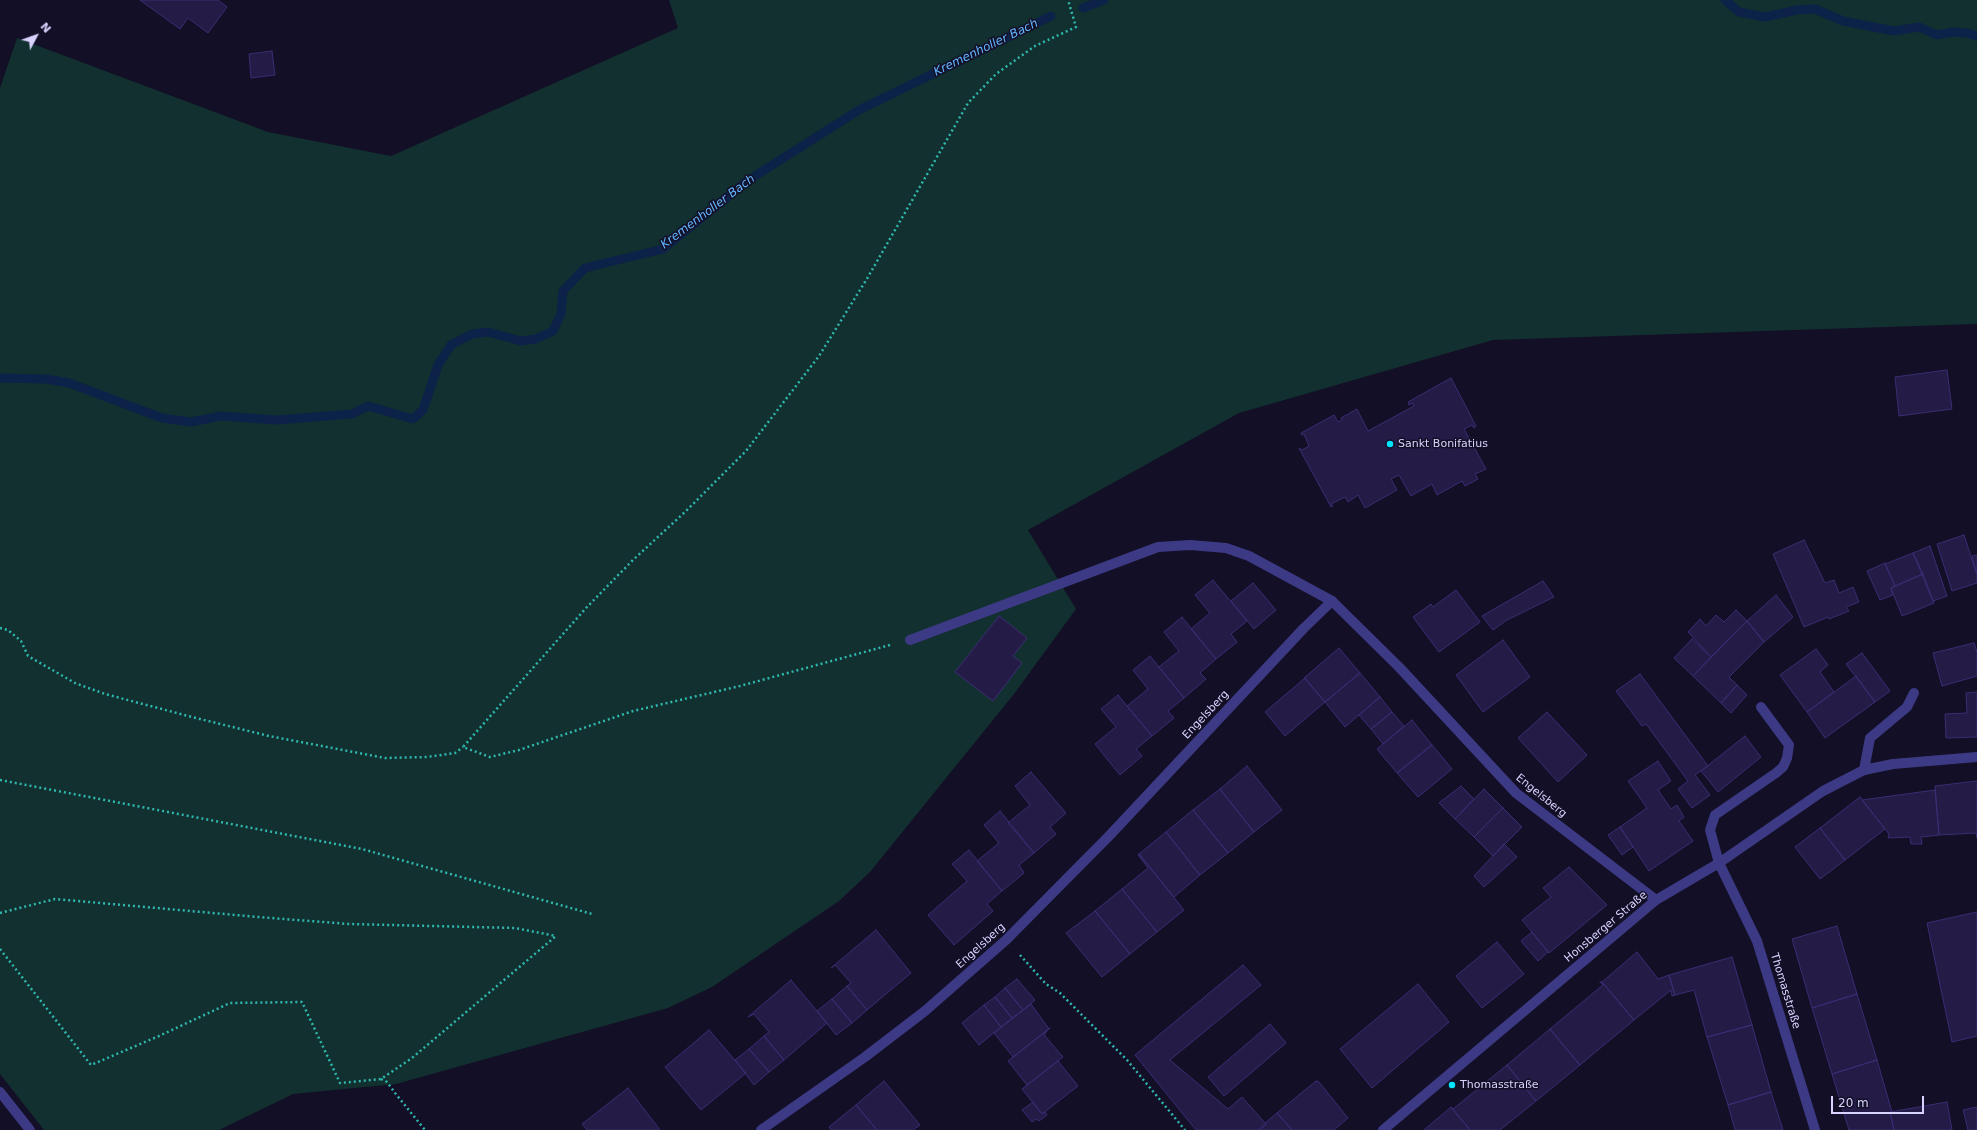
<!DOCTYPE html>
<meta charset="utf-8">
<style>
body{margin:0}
#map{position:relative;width:1977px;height:1130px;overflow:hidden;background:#130f26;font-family:"DejaVu Sans",sans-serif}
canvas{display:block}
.north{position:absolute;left:16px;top:16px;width:40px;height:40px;-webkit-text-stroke:3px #130f26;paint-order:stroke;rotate:49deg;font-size:11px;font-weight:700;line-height:16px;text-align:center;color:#d9d4ff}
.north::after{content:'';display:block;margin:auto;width:14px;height:18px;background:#d9d4ff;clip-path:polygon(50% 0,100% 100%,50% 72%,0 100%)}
.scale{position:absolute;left:1831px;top:1096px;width:93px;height:18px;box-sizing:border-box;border:2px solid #d9d4ff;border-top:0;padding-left:5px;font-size:12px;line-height:14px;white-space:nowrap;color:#d9d4ff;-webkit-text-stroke:3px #130f26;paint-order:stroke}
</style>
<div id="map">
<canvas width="1977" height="1130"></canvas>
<div class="north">N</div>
<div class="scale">20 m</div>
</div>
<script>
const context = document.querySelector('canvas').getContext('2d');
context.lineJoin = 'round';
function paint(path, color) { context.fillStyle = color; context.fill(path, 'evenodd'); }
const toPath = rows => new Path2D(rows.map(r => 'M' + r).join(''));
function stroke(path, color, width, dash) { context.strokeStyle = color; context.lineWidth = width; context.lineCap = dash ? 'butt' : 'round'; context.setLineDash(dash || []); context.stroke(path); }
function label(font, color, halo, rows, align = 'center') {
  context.font = font + ' "DejaVu Sans",sans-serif'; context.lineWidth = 3; context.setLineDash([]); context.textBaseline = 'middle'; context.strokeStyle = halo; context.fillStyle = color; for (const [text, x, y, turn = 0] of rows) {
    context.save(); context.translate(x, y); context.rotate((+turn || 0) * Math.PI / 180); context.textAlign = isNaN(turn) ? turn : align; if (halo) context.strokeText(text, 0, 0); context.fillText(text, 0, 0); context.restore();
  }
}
const green = toPath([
 [669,0,1977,0,1977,324,1493,340,1239,413,1028,530,1076,609,1014,694,870,872,839,901,712,987,668,1008,396,1084,293,1094,219,1130,44,1130,0,1074,0,88,17,38,268,132,391,156,678,28]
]);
const stream = toPath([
 [1725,0,1739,12,1765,17,1797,10,1815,9,1843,21,1894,31,1919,27,1937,35,1953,32,1967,33,1977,36],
 [1083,8,1104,0],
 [0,378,46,379,69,383,162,418,191,422,221,416,277,420,352,414,368,406,413,419,423,410,438,365,451,345,472,334,488,332,521,341,536,339,553,331,561,314,563,291,585,268,663,249,747,181,859,110,1051,16]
]);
const building = toPath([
 [140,0,218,0,227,7,208,33,188,18,180,29,140,0],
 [272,51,275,75,251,78,249,54,272,51],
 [1947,370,1952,409,1899,416,1895,377,1947,370],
 [1451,378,1476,426,1474,428,1472,425,1464,429,1486,469,1475,474,1478,479,1465,486,1462,481,1437,495,1432,484,1411,496,1399,475,1391,479,1397,490,1365,508,1358,495,1348,502,1345,497,1331,504,1333,506,1331,507,1299,448,1302,450,1309,446,1304,434,1302,435,1301,433,1334,415,1338,422,1342,420,1341,418,1357,409,1368,431,1414,406,1413,403,1409,405,1408,402,1451,378],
 [1964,535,1977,575,1977,583,1952,591,1937,544,1964,535],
 [1804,540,1825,583,1834,580,1839,593,1853,587,1859,602,1846,607,1849,611,1829,619,1828,617,1804,627,1773,554,1804,540],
 [1930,546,1947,596,1933,601,1913,553,1930,546],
 [1913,553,1923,574,1895,586,1885,564,1913,553],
 [1977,555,1977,574,1972,556,1977,555],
 [1885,563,1895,586,1891,588,1893,595,1880,600,1867,571,1885,563],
 [1923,574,1934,603,1902,616,1891,588,1923,574],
 [1213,580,1247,621,1231,634,1237,642,1216,659,1191,629,1210,613,1195,595,1213,580],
 [1543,581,1554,597,1507,620,1493,630,1482,616,1543,581],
 [1253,583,1276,610,1254,629,1231,601,1253,583],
 [1456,590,1480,622,1439,652,1413,617,1431,604,1433,607,1456,590],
 [1776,595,1793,617,1764,642,1747,621,1776,595],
 [1736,610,1747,621,1711,657,1688,632,1700,619,1706,626,1716,615,1724,622,1736,610],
 [999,616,1027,638,1013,656,1022,663,993,701,955,672,999,616],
 [1182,617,1216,659,1200,673,1206,679,1184,698,1159,667,1179,651,1164,632,1182,617],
 [1747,621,1764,642,1729,677,1737,685,1721,703,1693,676,1747,621],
 [1692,639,1711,657,1693,676,1674,658,1692,639],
 [1503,640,1530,677,1483,712,1456,675,1503,640],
 [1974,643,1977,652,1977,676,1942,686,1933,653,1974,643],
 [1339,648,1360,673,1325,702,1304,678,1339,648],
 [1816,649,1828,665,1820,672,1834,692,1807,712,1780,675,1816,649],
 [1862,653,1890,691,1875,702,1846,664,1862,653],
 [1150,656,1184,698,1168,711,1174,718,1152,736,1127,706,1148,689,1133,670,1150,656],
 [1360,673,1380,697,1345,727,1325,702,1360,673],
 [1640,674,1708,766,1695,775,1710,795,1692,808,1678,789,1688,781,1646,724,1642,726,1616,691,1640,674],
 [1856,676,1875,702,1825,738,1807,712,1856,676],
 [1305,678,1325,702,1285,736,1265,712,1305,678],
 [1737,685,1747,695,1731,713,1721,703,1737,685],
 [1977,692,1977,737,1946,738,1945,714,1967,713,1966,693,1977,692],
 [1118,695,1152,736,1136,749,1142,756,1120,775,1095,744,1116,727,1101,709,1118,695],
 [1380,697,1392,712,1371,729,1359,715,1380,697],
 [1392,712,1404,726,1383,744,1371,729,1392,712],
 [1547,712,1587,755,1558,782,1518,738,1547,712],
 [1412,720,1432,745,1397,773,1377,749,1412,720],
 [1745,736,1761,757,1718,792,1701,771,1745,736],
 [1432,745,1452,769,1418,797,1397,773,1432,745],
 [1658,761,1671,781,1658,790,1671,809,1677,805,1684,817,1679,821,1693,841,1649,871,1620,827,1647,808,1628,781,1658,761],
 [1247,766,1282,810,1254,832,1220,789,1247,766],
 [1031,772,1066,813,1050,827,1056,834,1034,853,1008,823,1030,805,1015,786,1031,772],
 [1977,781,1977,838,1976,833,1939,835,1935,786,1977,781],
 [1461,786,1474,799,1455,819,1439,803,1461,786],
 [1220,789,1254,832,1228,853,1193,810,1220,789],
 [1484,789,1503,808,1474,837,1455,819,1484,789],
 [1935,790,1939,835,1921,837,1922,844,1911,844,1910,837,1888,838,1889,834,1862,800,1935,790],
 [1860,797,1885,829,1845,860,1820,828,1860,797],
 [1503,808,1522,827,1493,856,1474,837,1503,808],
 [1193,810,1228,853,1200,875,1166,832,1193,810],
 [1000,811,1034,853,1019,865,1024,873,1002,891,977,861,999,843,984,825,1000,811],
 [1620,827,1633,847,1622,855,1608,835,1620,827],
 [1820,828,1845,860,1820,879,1795,847,1820,828],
 [1166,832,1200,875,1174,897,1139,854,1166,832],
 [1504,844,1517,857,1484,887,1474,876,1504,844],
 [969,850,1002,891,987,904,993,911,954,945,928,915,967,881,952,864,969,850],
 [1139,854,1184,910,1157,932,1122,889,1148,868,1138,855,1139,854],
 [1569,867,1607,905,1549,953,1522,920,1551,897,1543,888,1569,867],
 [1122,889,1157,932,1130,954,1095,911,1122,889],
 [1095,911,1130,954,1102,977,1066,933,1095,911],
 [1977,912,1977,1036,1952,1042,1927,923,1977,912],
 [1837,926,1857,994,1812,1008,1792,939,1837,926],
 [876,930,911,973,867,1010,847,986,851,983,835,965,831,968,876,930],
 [1532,932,1548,952,1538,961,1521,941,1532,932],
 [1497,942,1524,974,1482,1008,1456,976,1497,942],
 [1637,952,1658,979,1669,975,1675,995,1672,996,1671,990,1634,1020,1602,982,1637,952],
 [1732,957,1752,1025,1707,1037,1694,990,1675,995,1669,975,1732,957],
 [1243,965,1261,985,1170,1060,1228,1109,1242,1097,1266,1124,1259,1130,1196,1130,1135,1055,1243,965],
 [1017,979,1035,1000,1023,1010,1005,988,1017,979],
 [791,980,827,1023,784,1060,764,1036,769,1032,754,1014,748,1017,791,980],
 [1600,982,1602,982,1634,1020,1580,1065,1550,1029,1603,985,1600,982],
 [1418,984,1449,1022,1372,1088,1340,1049,1418,984],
 [847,986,867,1010,852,1023,832,999,847,986],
 [1005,988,1023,1010,1012,1018,995,997,1005,988],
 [1857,994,1877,1060,1832,1074,1812,1008,1857,994],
 [995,997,1012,1018,1001,1027,984,1005,995,997],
 [832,999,852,1023,836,1035,817,1011,832,999],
 [1031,1004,1049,1029,1013,1057,994,1033,1031,1004],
 [984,1005,1001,1027,979,1045,962,1023,984,1005],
 [1270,1024,1286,1043,1224,1096,1208,1077,1270,1024],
 [1752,1025,1771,1092,1728,1105,1707,1037,1752,1025],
 [1050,1028,1045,1033,1045,1036,1063,1057,1027,1085,1008,1061,1050,1028],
 [1550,1029,1580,1065,1536,1101,1507,1065,1550,1029],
 [709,1030,746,1073,701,1110,665,1067,709,1030],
 [764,1036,784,1060,769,1072,749,1049,764,1036],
 [749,1049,769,1072,754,1085,735,1060,749,1049],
 [1877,1060,1892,1112,1890,1112,1894,1130,1849,1130,1832,1074,1877,1060],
 [1058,1061,1078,1086,1042,1114,1022,1089,1058,1061],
 [1507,1065,1536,1101,1500,1130,1470,1130,1451,1107,1453,1109,1507,1065],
 [884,1081,920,1125,913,1130,877,1130,856,1105,884,1081],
 [1316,1081,1319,1082,1348,1118,1334,1130,1292,1130,1277,1113,1316,1081],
 [628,1088,660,1130,587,1130,582,1124,628,1088],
 [1771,1092,1783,1130,1735,1130,1728,1105,1771,1092],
 [1033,1102,1042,1114,1045,1112,1047,1115,1039,1121,1036,1119,1032,1122,1022,1110,1033,1102],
 [1947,1102,1952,1130,1894,1130,1890,1112,1947,1102],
 [856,1105,877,1130,831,1130,829,1127,856,1105],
 [1451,1107,1470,1130,1424,1130,1451,1107],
 [1977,1107,1977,1130,1968,1130,1963,1110,1977,1107],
 [1277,1113,1292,1130,1259,1130,1266,1124,1265,1123,1277,1113]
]);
const path = toPath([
 [0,628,8,630,21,641,28,656,75,683,105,694,192,717,269,736,385,758,427,757,455,753,463,747],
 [890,645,740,686,633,711,519,750,490,757,463,747,586,608,633,560,686,511,746,451,819,356,868,277,968,103,996,74,1035,46,1076,27,1068,0],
 [0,780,362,849,592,914],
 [0,913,55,899,258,917,349,924,515,928,556,936],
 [0,949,91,1065,159,1036,230,1003,302,1002,340,1083,381,1079,412,1058,556,936],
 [1020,955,1046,984,1060,993,1127,1060,1185,1130],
 [381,1079,387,1082,395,1093,425,1130]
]);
const lane = toPath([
 [910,640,1158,547,1190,545,1226,548,1249,556,1332,601],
 [1864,770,1870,738,1907,707,1914,693],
 [1719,863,1710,830,1715,815,1776,773,1783,767,1787,758,1789,745,1761,707]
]);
const street = toPath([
 [1719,863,1757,941,1815,1130],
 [0,1092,30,1130],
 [761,1130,865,1057,925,1011,1006,940,1110,835,1304,628,1332,601,1399,667,1516,793,1656,900],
 [1383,1130,1656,900,1719,863,1823,791,1864,770,1893,764,1977,757]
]);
const markers = [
 [1390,444,4,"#00e5ff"],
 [1452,1085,4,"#00e5ff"]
];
const poiNames = [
 ["Sankt Bonifatius",1398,444],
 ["Thomasstraße",1460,1085]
];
const streetNames = [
 ["Engelsberg",1206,715,-47],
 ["Engelsberg",1541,796,39],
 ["Honsberger Straße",1606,927,-40],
 ["Engelsberg",981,946,-42],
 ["Thomasstraße",1785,991,73]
];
const waterNames = [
 ["Kremenholler Bach",986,48,-26],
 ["Kremenholler Bach",708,212,-37]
];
paint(green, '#12302f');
stroke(stream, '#0c2248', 9);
paint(building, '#241b47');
stroke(building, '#3b2d73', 1);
stroke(path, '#2fb8b0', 2.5, [2, 3]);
stroke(lane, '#3d3a85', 10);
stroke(street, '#3d3a85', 10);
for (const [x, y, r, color] of markers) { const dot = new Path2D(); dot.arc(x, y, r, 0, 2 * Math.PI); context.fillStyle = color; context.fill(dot); stroke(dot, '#130f26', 1.5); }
label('11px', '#d9d4ff', '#130f26', poiNames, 'left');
label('11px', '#d9d4ff', '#130f26', streetNames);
label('italic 12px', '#62b6ff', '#130f26', waterNames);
</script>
